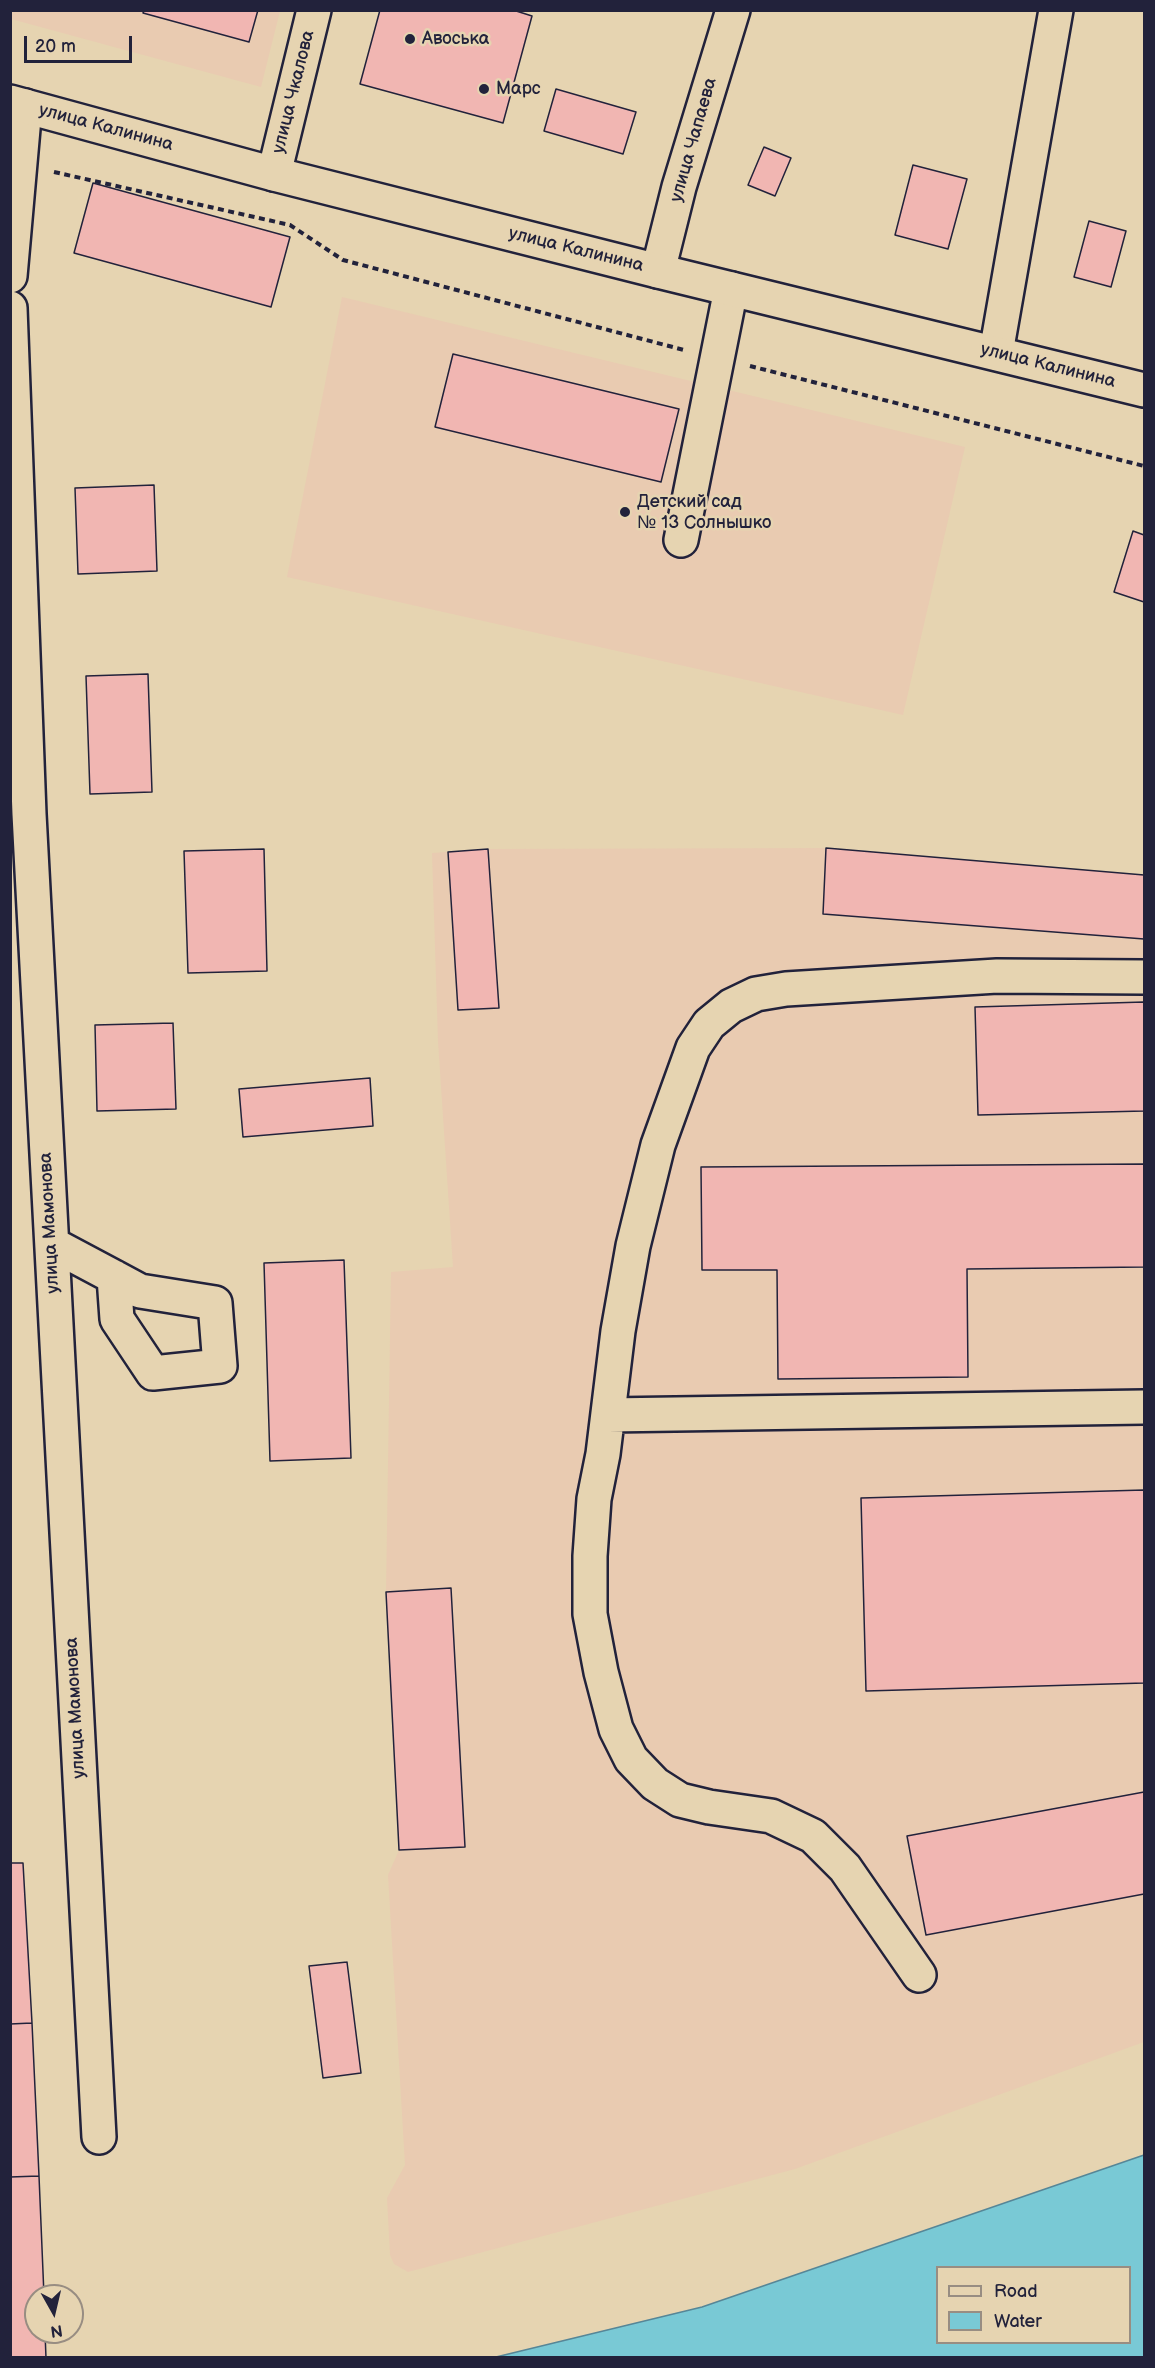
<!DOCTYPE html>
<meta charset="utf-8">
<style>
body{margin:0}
#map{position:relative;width:1155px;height:2368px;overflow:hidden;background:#e6d4b1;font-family:"Balsamiq Sans",sans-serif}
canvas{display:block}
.frame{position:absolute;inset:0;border:12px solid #22223b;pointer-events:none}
.legend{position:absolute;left:936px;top:2266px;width:195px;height:78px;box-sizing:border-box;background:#e6d4b1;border:2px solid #988d82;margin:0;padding:8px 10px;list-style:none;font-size:18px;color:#22223b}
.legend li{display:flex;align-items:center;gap:12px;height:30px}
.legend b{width:30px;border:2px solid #988d82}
.north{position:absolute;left:24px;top:2284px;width:60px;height:60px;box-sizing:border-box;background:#e6d4b1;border:2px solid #988d82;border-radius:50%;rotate:172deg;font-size:16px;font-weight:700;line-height:24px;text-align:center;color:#22223b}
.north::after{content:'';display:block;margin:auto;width:21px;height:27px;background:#22223b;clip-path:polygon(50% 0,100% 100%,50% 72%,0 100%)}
.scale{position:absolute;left:24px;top:36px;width:108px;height:27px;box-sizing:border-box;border:3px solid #22223b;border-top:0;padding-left:8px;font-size:18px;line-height:21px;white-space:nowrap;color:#22223b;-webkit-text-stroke:4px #e6d4b1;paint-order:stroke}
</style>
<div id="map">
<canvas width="1155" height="2368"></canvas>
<div class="frame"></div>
<ul class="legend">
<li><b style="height:8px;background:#e6d4b1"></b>Road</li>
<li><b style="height:16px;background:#79c9d5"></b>Water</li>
</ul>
<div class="north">N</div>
<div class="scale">20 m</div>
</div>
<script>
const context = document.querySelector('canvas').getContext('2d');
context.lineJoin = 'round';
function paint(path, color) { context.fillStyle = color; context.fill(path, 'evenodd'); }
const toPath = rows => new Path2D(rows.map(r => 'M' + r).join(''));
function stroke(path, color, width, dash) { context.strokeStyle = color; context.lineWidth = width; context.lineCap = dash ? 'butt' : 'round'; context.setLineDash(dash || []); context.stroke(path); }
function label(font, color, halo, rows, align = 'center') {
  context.font = font + ' "Balsamiq Sans",sans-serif'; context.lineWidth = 5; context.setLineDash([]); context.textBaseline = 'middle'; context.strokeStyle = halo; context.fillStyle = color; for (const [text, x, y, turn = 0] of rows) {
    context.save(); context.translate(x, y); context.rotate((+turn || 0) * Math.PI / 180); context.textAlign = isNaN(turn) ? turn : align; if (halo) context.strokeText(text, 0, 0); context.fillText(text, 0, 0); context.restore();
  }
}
const built = toPath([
 [10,11,280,11,261,87,11,19],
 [342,297,965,447,903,715,287,577],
 [826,848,1144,875,1144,2042,795,2169,408,2272,394,2264,390,2255,387,2198,405,2165,388,1875,399,1850,386,1592,391,1272,453,1267,438,1041,432,853,488,849]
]);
const water = toPath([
 [1144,2155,1144,2357,496,2357,702,2307,1144,2155],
 [938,2268,1130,2268,1130,2342,938,2342,938,2268]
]);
const building = toPath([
 [144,10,258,10,249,42,143,13,144,10],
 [380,10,513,10,532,16,503,123,360,84,380,10],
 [556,89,636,112,623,154,544,131,556,89],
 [764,147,791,158,775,196,748,185,764,147],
 [913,165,967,179,948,249,895,235,913,165],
 [93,183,290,237,271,307,74,253,93,183],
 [1089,221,1126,231,1111,287,1074,277,1089,221],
 [453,354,679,409,661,482,435,427,453,354],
 [154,485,157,571,78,574,75,488,154,485],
 [1133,531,1144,535,1144,602,1114,592,1133,531],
 [148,674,152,792,90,794,86,676,148,674],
 [826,848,1144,875,1144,939,823,914,826,848],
 [264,849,267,971,188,973,184,851,264,849],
 [488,849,499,1008,458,1010,448,852,488,849],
 [1144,1002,1144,1111,978,1115,975,1007,1144,1002],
 [173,1023,176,1109,97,1111,95,1025,173,1023],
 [370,1078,373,1126,243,1137,239,1089,370,1078],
 [1144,1164,1144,1267,967,1269,968,1377,778,1379,777,1270,702,1270,701,1167,1144,1164],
 [344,1260,351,1458,270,1461,264,1263,344,1260],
 [1144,1490,1144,1683,866,1691,861,1498,1144,1490],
 [451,1588,465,1847,399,1850,386,1592,451,1588],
 [1144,1792,1144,1894,926,1935,907,1836,1144,1792],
 [10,1863,23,1863,32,2023,10,2024,10,1863],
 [347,1962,361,2073,323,2078,309,1966,347,1962],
 [32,2023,39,2176,10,2177,10,2024,32,2023],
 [39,2176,44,2296,36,2296,36,2332,45,2332,46,2358,10,2358,10,2177,39,2176]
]);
const path = toPath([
 [54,172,290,225,343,260,684,350],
 [750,366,1144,466]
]);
const minor = toPath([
 [274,174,314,10],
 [658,271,679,187,733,10],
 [10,276,25,106],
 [10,308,29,814,99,2137],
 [996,353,1056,10],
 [681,540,731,289],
 [52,1244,114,1277,140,1291,215,1303,220,1366,153,1373,117,1319,114,1277],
 [608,1415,1144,1407],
 [919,1975,845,1868,813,1836,771,1816,709,1807,680,1800,655,1784,631,1759,616,1729,601,1672,590,1614,590,1556,594,1499,603,1454,618,1331,633,1246,658,1145,693,1048,709,1024,731,1006,756,994,786,989,997,976,1144,977]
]);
const major = toPath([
 [10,102,274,174,658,271,1144,390]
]);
const markers = [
 [410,39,6,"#22223b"],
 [484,89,6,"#22223b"],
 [625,512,6,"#22223b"]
];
const poiNames = [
 ["Авоська",422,39],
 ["Марс",496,89],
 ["Детский сад",637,502],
 ["№ 13 Солнышко",637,523]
];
const streetNames = [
 ["улица Чкалова",294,92,-76],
 ["улица Калинина",106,128,15],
 ["улица Чапаева",694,140,-74],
 ["улица Калинина",576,250,14],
 ["улица Калинина",1048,366,14],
 ["улица Мамонова",50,1223,-93],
 ["улица Мамонова",76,1708,-93]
];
paint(built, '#e9cbb1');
paint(water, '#79c9d5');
stroke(water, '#568697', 1.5);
paint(building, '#f1b6b2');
stroke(building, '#22223b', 1.5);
stroke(minor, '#22223b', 38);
stroke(major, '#22223b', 38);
stroke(path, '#22223b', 4, [6, 4.5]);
stroke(minor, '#e6d4b1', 33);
stroke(major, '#e6d4b1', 33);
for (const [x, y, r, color] of markers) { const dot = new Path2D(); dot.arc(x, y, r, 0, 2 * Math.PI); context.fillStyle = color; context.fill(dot); stroke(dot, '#e6d4b1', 2); }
label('18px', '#22223b', '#e6d4b1', poiNames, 'left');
label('18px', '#22223b', '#e6d4b1', streetNames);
</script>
